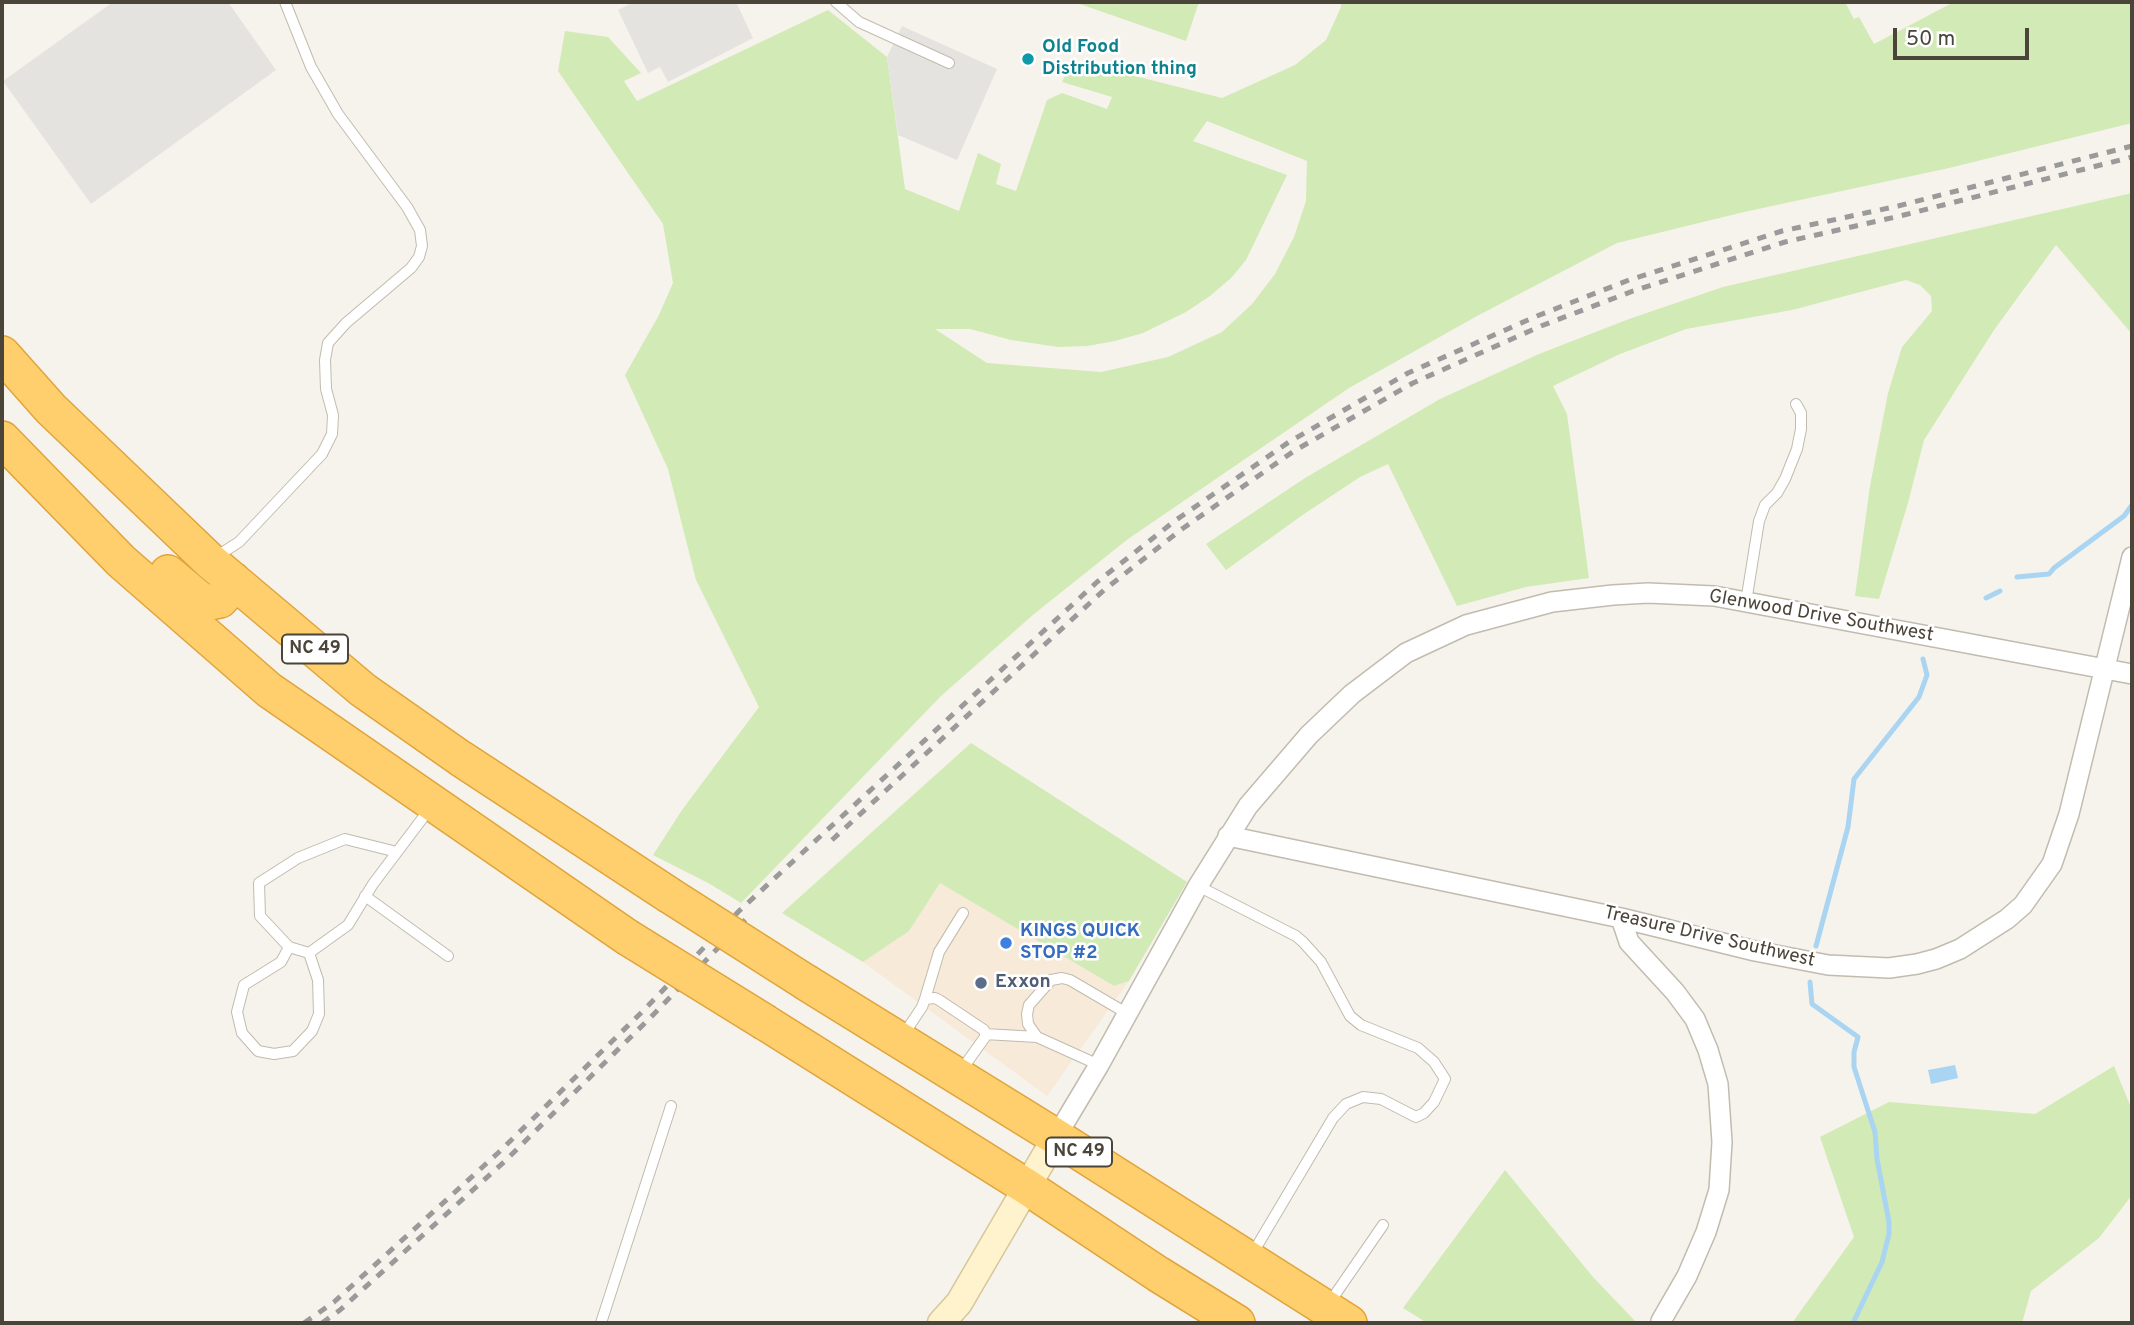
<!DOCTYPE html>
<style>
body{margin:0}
#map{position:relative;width:2134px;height:1325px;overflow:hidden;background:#f6f3ec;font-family:Overpass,sans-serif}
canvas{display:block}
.frame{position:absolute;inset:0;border:4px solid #4b4439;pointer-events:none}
.scale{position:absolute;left:1893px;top:28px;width:136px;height:32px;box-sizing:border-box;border:4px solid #4b4439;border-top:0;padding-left:9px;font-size:21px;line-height:24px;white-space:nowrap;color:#4b4439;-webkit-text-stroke:5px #fff;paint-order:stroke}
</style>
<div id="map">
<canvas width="2134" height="1325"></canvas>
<div class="frame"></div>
<div class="scale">50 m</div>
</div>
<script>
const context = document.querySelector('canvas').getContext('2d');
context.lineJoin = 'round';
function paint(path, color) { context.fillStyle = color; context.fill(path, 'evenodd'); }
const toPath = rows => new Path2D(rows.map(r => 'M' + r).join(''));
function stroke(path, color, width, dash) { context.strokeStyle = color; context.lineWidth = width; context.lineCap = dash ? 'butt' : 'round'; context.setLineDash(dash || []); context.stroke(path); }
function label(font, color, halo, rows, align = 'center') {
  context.font = font + ' Overpass,sans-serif'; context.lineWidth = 5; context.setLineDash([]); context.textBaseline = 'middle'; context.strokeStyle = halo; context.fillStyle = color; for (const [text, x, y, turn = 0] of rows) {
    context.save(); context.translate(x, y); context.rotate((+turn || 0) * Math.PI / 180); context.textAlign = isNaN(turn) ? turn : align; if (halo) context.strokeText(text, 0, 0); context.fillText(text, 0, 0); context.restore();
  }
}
const commercial = toPath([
 [940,883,1114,986,1129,981,1047,1096,863,962,909,931]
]);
const green = toPath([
 [1074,2,1199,2,1186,41],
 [1341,2,1845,2,1854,19,1859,17,1874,44,1954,2,1970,2,1971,4,1975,2,2132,2,2132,123,1949,168,1744,212,1617,243,1477,316,1349,388,1128,539,1034,614,941,696,741,903,710,884,653,855,682,810,759,707,696,580,668,469,625,375,659,315,673,283,663,224,558,71,565,31,608,37,641,73,624,81,637,101,828,10,887,57,905,189,959,211,978,153,1001,164,996,184,1016,191,1047,100,1062,93,1107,109,1112,97,1062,82,1072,60,1222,98,1295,65,1326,40,1341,7],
 [1207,121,1307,161,1306,201,1294,237,1275,274,1252,304,1222,332,1168,357,1101,372,987,363,935,329,970,329,1011,340,1058,347,1087,346,1115,341,1143,333,1186,312,1210,296,1231,278,1246,260,1287,175,1193,141],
 [2132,193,2132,334,2056,245,1994,330,1924,440,1908,503,1879,599,1855,596,1870,486,1888,393,1902,347,1932,311,1931,296,1920,285,1906,280,1792,310,1686,329,1620,354,1553,386,1567,414,1589,578,1526,587,1457,606,1388,464,1360,477,1304,514,1226,570,1206,544,1305,478,1440,399,1539,354,1629,319,1723,287],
 [971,743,1187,882,1129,981,1114,986,940,883,909,931,863,962,782,913],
 [2114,1066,2132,1110,2132,1195,2099,1238,2031,1291,2022,1323,1792,1323,1854,1237,1820,1137,1889,1102,2035,1114],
 [1505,1170,1593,1277,1637,1323,1427,1323,1403,1308]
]);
const parking = toPath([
 [113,2,228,2,276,70,91,204,3,81],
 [634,2,736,2,753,38,668,82,660,67,648,73,618,10],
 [902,26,997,69,957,160,898,135,887,57]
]);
const water = toPath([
 [1955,1065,1958,1078,1931,1084,1928,1070]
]);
const stream = toPath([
 [2017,577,2049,574,2054,568,2124,516,2132,505],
 [1986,598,2000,591],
 [1816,946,1848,827,1854,779,1919,697,1927,675,1923,659],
 [1810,982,1812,1004,1858,1037,1854,1052,1854,1067,1875,1132,1877,1159,1889,1222,1889,1234,1882,1262,1853,1323]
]);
const lane = toPath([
 [836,2,859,22,949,63],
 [214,558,239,542,322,454,332,434,333,415,326,389,325,360,328,343,346,323,411,268,419,257,422,246,420,230,407,207,338,114,311,67,285,2],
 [1746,602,1759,521,1765,505,1777,493,1785,479,1797,449,1801,429,1801,413,1796,404],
 [397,852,345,839,298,858,259,883,260,916,289,947,309,953,348,925,373,884,431,807],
 [1198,886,1296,936,1303,942,1321,962,1350,1016,1361,1025,1418,1048,1434,1062,1445,1079,1434,1102,1424,1113,1416,1117,1381,1099,1363,1097,1346,1104,1333,1118,1251,1256],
 [365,896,448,956],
 [289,947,281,962,244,985,237,1012,242,1033,258,1051,274,1054,293,1051,312,1031,319,1014,318,980,309,953],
 [925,999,939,952,963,913],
 [904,1034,922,1007,925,999,935,998,939,1000,984,1030,985,1034,985,1037,960,1072],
 [985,1034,1037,1037],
 [1099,1065,1037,1037,1028,1024,1027,1014,1029,1005,1051,980,1062,978,1070,980,1128,1014],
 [1330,1302,1383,1225],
 [601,1323,671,1106]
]);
const street = toPath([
 [1228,836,1621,918,1755,951,1828,965,1889,968,1917,964,1936,959,1960,949,2007,919,2023,905,2052,864,2069,814,2132,557],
 [1621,918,1629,942,1675,992,1695,1019,1708,1050,1718,1084,1722,1142,1719,1190,1706,1232,1687,1276,1661,1321],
 [1056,1137,1099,1065,1198,886,1248,806,1309,735,1352,694,1406,653,1466,625,1552,602,1613,595,1648,593,1714,596,2132,674]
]);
const secondary = toPath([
 [941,1323,959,1303,1056,1137]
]);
const highway = toPath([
 [2,354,51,409,210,561,363,690,460,758,669,895],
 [2,439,121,561,269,690,627,937],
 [168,573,199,599,206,603,220,600,228,591,233,580],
 [807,983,1056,1137,1349,1323],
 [766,1023,1027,1187,1158,1274,1237,1323]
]);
const rail = toPath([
 [832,840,1104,590,1182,529,1294,451,1413,383,1541,326,1633,291,1785,242,1900,216,2132,157],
 [304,1323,334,1302,498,1153,644,1010,739,911,1097,582,1176,520,1289,442,1408,373,1537,316,1629,280,1782,231,1898,206,2132,146],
 [322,1323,340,1310,505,1161,651,1017,749,916]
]);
const highwayBridge = toPath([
 [669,895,807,983],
 [627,937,766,1023]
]);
const markers = [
 [1028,59,7,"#0f9aa8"],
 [1006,943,7,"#3f7fe0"],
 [981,983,7,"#5c6f8a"]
];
const shields = [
 [315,649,66],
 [1079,1152,66]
];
const shieldNames = [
 ["NC 49",315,649],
 ["NC 49",1079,1152]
];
const cultureNames = [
 ["Old Food",1042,48],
 ["Distribution thing",1042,70]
];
const streetNames = [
 ["Glenwood Drive Southwest",1821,617,10],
 ["Treasure Drive Southwest",1709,938,13]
];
const shopNames = [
 ["KINGS QUICK",1020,932],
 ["STOP #2",1020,954]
];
const serviceNames = [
 ["Exxon",995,983]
];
paint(commercial, '#f7ead8');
paint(green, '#d2eab5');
paint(parking, '#e5e3e0');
paint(water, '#a9d4f2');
stroke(stream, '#a9d4f2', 5);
stroke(lane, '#c2bbae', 12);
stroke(street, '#c2bbae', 22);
stroke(secondary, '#d6c79b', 29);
stroke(highway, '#e0a43c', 38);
stroke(lane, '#fff', 10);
stroke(street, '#fff', 19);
stroke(secondary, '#fff3cd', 26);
stroke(highway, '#ffcf6e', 35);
stroke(rail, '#9a9a9a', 5, [9, 9]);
stroke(highwayBridge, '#e0a43c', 38, []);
stroke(highwayBridge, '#ffcf6e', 35);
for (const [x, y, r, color] of markers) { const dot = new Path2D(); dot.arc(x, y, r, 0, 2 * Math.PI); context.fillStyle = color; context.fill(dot); stroke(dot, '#fff', 2.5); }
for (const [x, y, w] of shields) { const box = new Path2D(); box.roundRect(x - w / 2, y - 14.5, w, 29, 5); context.fillStyle = '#fff'; context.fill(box); stroke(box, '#4b4439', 2); }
label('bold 18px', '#4b4439', null, shieldNames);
label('bold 19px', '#0d838f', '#fff', cultureNames, 'left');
label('19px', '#4b4439', '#fff', streetNames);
label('bold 19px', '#366cbe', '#fff', shopNames, 'left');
label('bold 19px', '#4e5e75', '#fff', serviceNames, 'left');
</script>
